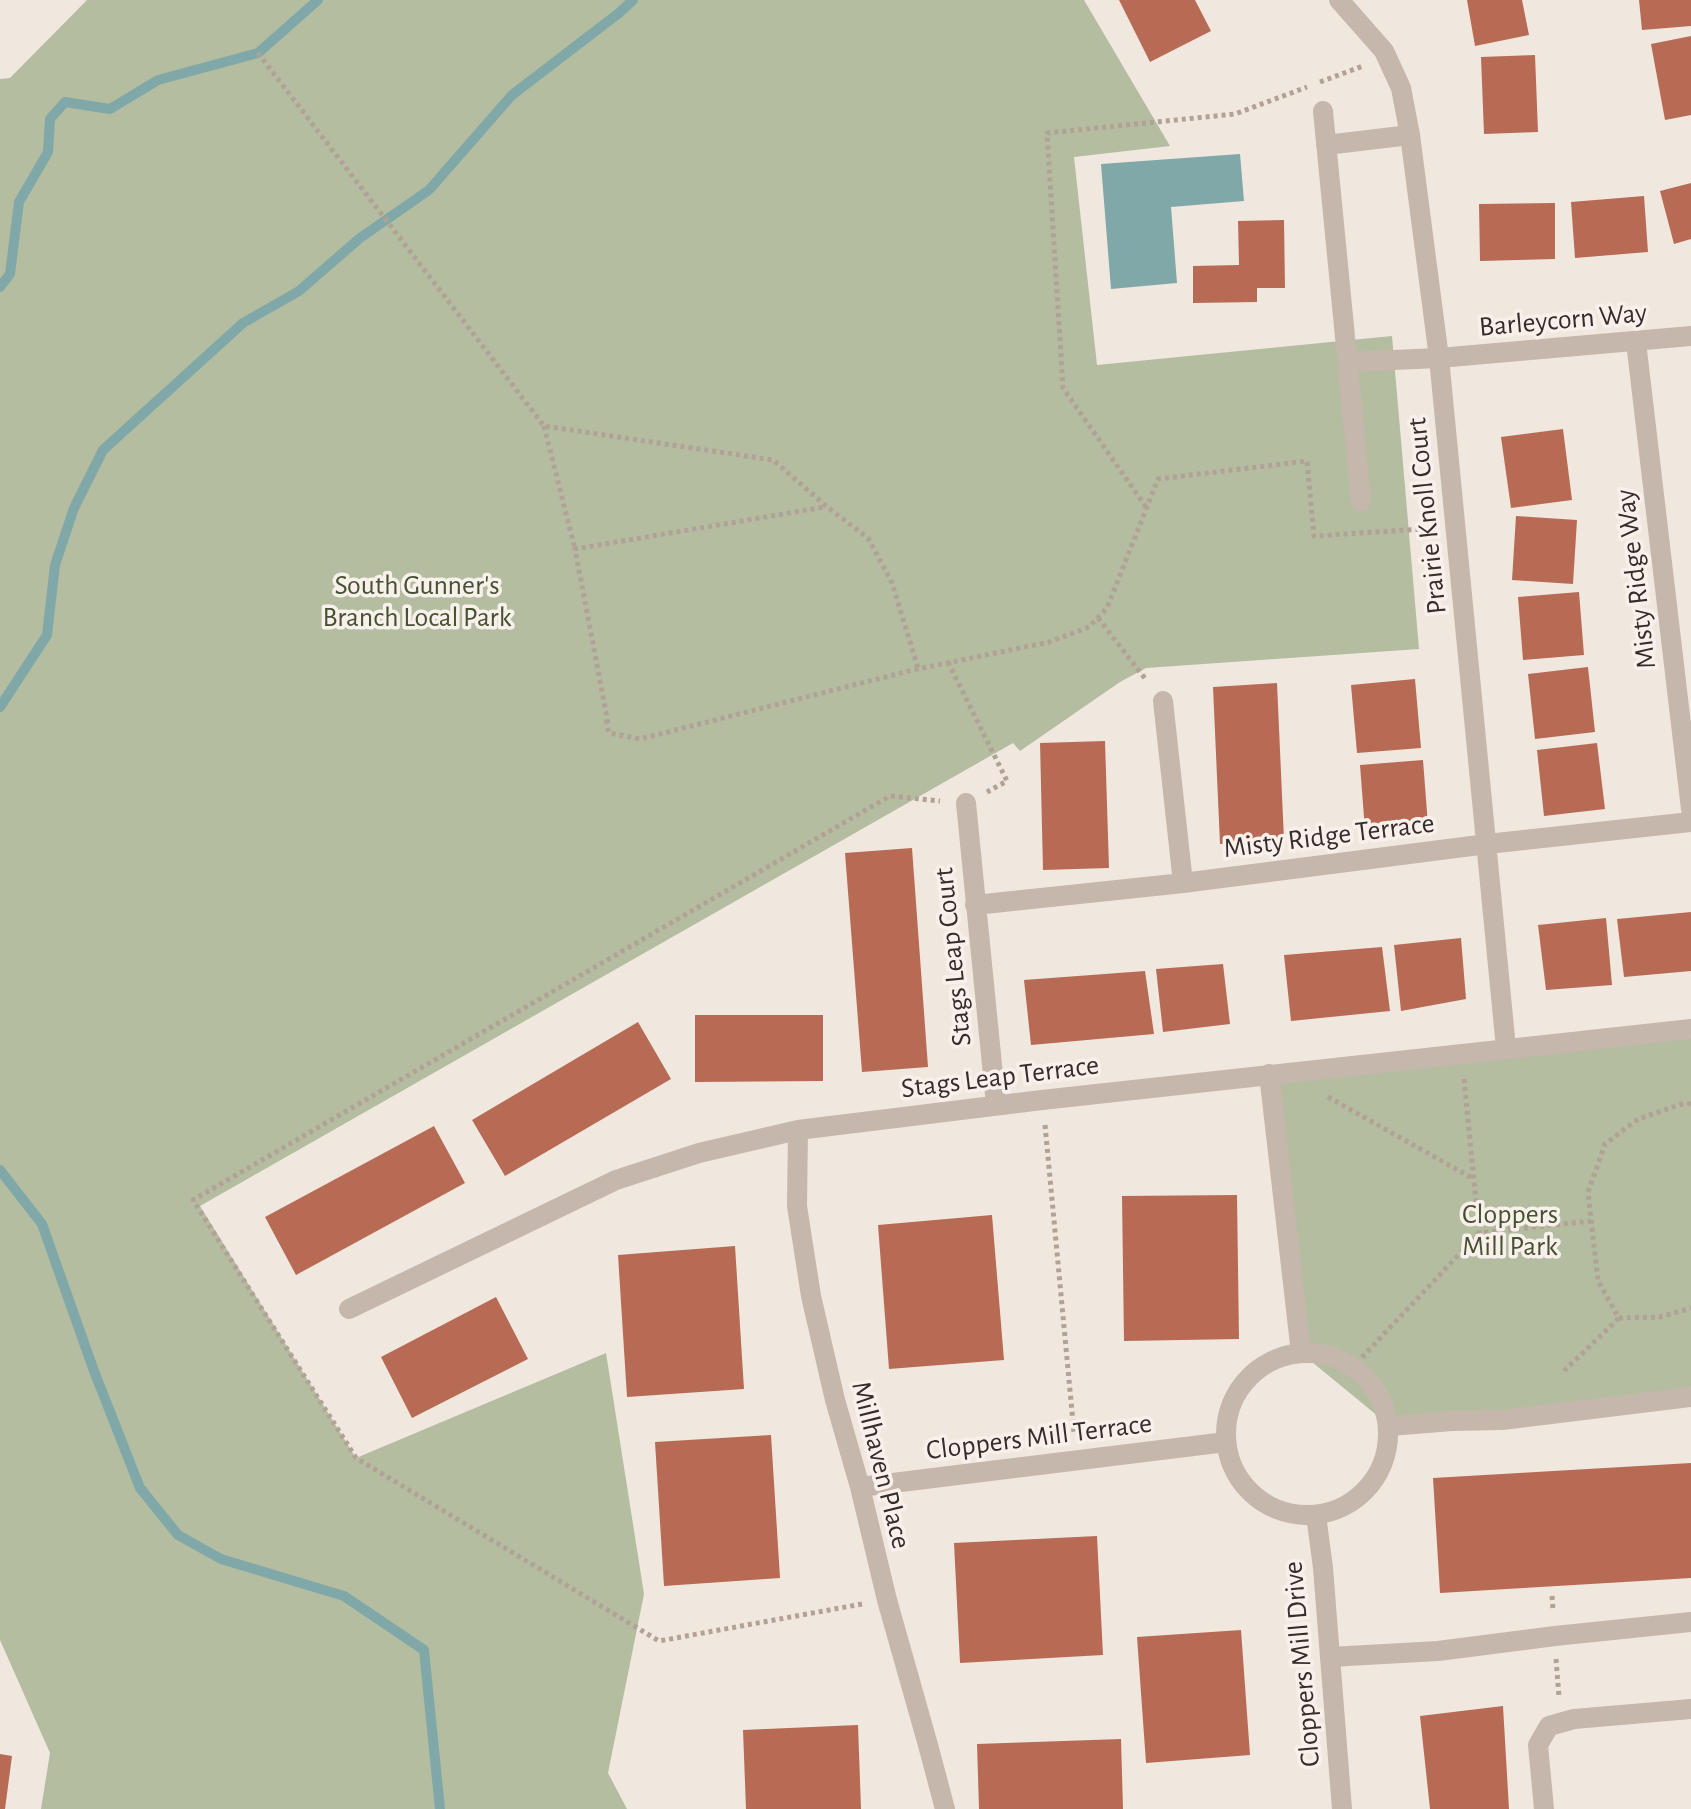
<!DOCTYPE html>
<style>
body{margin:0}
canvas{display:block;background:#f0e7df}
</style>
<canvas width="1691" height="1809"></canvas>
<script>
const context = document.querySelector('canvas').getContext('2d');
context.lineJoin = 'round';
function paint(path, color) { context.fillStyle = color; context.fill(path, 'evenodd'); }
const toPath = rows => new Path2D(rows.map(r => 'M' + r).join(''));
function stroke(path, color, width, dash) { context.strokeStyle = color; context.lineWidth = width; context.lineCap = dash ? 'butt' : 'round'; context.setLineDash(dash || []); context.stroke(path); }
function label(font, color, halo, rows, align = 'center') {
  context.font = font + ' "Alegreya Sans",sans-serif'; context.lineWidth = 7; context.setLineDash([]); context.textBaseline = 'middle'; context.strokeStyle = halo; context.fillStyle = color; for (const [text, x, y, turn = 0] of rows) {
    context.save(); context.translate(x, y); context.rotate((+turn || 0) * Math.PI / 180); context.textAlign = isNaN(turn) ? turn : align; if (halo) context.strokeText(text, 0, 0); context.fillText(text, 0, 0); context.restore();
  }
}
const green = toPath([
 [87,0,1084,0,1170,146,1074,157,1097,365,1392,336,1419,649,1146,668,1120,682,1020,751,1013,743,200,1206,356,1458,606,1353,644,1594,608,1773,627,1809,41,1809,50,1753,0,1640,0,79,10,78],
 [1691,1030,1691,1394,1390,1426,1301,1353,1269,1074]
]);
const water = toPath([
 [1240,154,1244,201,1171,207,1177,283,1111,289,1101,164]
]);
const stream = toPath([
 [0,287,10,274,19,202,48,152,50,119,65,102,110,109,158,80,258,53,318,0],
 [0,707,47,635,55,565,74,508,103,450,243,323,299,291,360,238,429,190,512,95,619,13,633,0],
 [0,1170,42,1224,94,1371,140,1488,178,1535,221,1559,344,1596,424,1650,440,1809]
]);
const building = toPath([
 [1119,0,1195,0,1211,31,1150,62],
 [1467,0,1522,0,1529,35,1475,46],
 [1639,0,1691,0,1691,26,1642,30],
 [1691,36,1691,115,1665,120,1651,44],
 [1535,55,1538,132,1484,134,1481,57],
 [1691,183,1691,239,1674,244,1660,191],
 [1644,196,1648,252,1575,258,1571,202],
 [1555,203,1555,259,1480,261,1479,204],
 [1284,220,1285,288,1257,288,1257,302,1193,303,1193,266,1239,265,1238,221],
 [1563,429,1572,500,1511,508,1501,437],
 [1516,516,1577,520,1573,584,1512,580],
 [1579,592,1584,655,1523,660,1518,597],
 [1588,667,1595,732,1535,739,1528,674],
 [1415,679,1421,748,1357,753,1351,685],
 [1277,683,1284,840,1220,844,1213,687],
 [1105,741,1109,868,1043,870,1040,743],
 [1597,743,1605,809,1544,816,1537,750],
 [1423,760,1428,825,1365,830,1360,765],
 [912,848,928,1067,862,1072,845,853],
 [1691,912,1691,971,1624,977,1617,919],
 [1606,918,1612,985,1546,990,1538,925],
 [1461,938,1466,999,1401,1011,1394,945],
 [1382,947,1390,1011,1291,1021,1284,955],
 [1223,964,1230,1024,1163,1032,1156,969],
 [1145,971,1154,1034,1031,1045,1024,980],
 [695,1015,823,1015,823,1081,695,1082],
 [638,1022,671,1079,505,1176,472,1120],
 [434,1126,465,1183,296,1275,265,1217],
 [1237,1195,1239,1339,1124,1341,1122,1196],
 [992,1215,1004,1360,889,1369,878,1225],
 [735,1246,744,1389,627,1397,618,1255],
 [496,1297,528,1359,412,1418,381,1357],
 [771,1435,780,1578,664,1586,655,1442],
 [1691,1463,1691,1578,1440,1593,1433,1478],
 [1097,1536,1103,1655,960,1663,954,1543],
 [1241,1630,1250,1755,1146,1763,1137,1637],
 [1503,1706,1509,1809,1430,1809,1420,1716],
 [858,1725,861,1809,746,1809,743,1730],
 [1121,1739,1123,1809,979,1809,977,1744],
 [0,1754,12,1756,5,1809,0,1809]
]);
const path = toPath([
 [258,53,544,426,773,460,826,506,868,538,892,583,918,668],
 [1320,82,1363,66],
 [544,426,575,549],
 [1146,507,1063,388,1047,133,1235,114,1307,87],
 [1098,618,1147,681],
 [948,662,1007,781,987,792],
 [606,720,609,733,640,739,913,670,1049,642,1089,627,1107,608,1158,479,1307,461,1314,536,1423,529],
 [608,723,575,549,825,507],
 [1464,1079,1479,1233],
 [1328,1097,1474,1179],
 [1691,1104,1685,1103,1638,1119,1605,1144,1588,1192,1598,1281,1619,1318,1660,1317,1691,1308],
 [1045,1125,1074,1433],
 [1351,1369,1479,1233,1590,1221],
 [1564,1371,1619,1318],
 [1552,1596,1553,1610],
 [862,1604,659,1641,356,1458,193,1200,890,796,940,801],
 [1556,1659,1559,1697]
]);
const lane = toPath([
 [1323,111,1361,501],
 [1326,145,1410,135],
 [1636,342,1691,809],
 [1348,362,1439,358],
 [1330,1657,1438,1651,1555,1636,1691,1622]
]);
const street = toPath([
 [1339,0,1384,51,1401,88,1410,135,1439,358,1506,1048],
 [1439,358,1691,336],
 [1163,701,1183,883],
 [966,803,996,1105],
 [975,905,1183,883,1487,844,1691,822],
 [1269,1074,1301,1353],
 [798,1130,797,1206,811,1296,835,1400,860,1487,887,1600,928,1745,945,1809],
 [349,1309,616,1180,699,1153,798,1130,1042,1100,1691,1029],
 '1226 1434a81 81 0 1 1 162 0a81 81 0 1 1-162 0Z',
 [1390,1426,1452,1421,1502,1420,1691,1397],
 [860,1487,1226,1442],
 [1316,1515,1323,1568,1342,1809],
 [1544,1809,1538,1745,1549,1726,1574,1719,1691,1709]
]);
const streetNames = [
 ["Barleycorn Way",1563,320,-5],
 ["Prairie Knoll Court",1427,516,-96],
 ["Misty Ridge Way",1636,579,-97],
 ["Misty Ridge Terrace",1329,836,-7],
 ["Stags Leap Court",953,957,-96],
 ["Stags Leap Terrace",1000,1077,-7],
 ["Cloppers Mill Terrace",1039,1437,-7],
 ["Millhaven Place",881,1465,76],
 ["Cloppers Mill Drive",1302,1664,-95]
];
const parkNames = [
 ["South Gunner's",417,586],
 ["Branch Local Park",417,618],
 ["Cloppers",1510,1215],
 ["Mill Park",1510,1247]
];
paint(green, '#b4bda0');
paint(water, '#81a8a9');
stroke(stream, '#81a8a9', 10);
paint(building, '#b76b55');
stroke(path, '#b2a296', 5, [4, 4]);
stroke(lane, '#c6b7ac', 20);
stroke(street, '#c6b7ac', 20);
label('28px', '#352d2a', '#f8f1eb', streetNames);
label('28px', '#465131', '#f8f1eb', parkNames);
</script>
